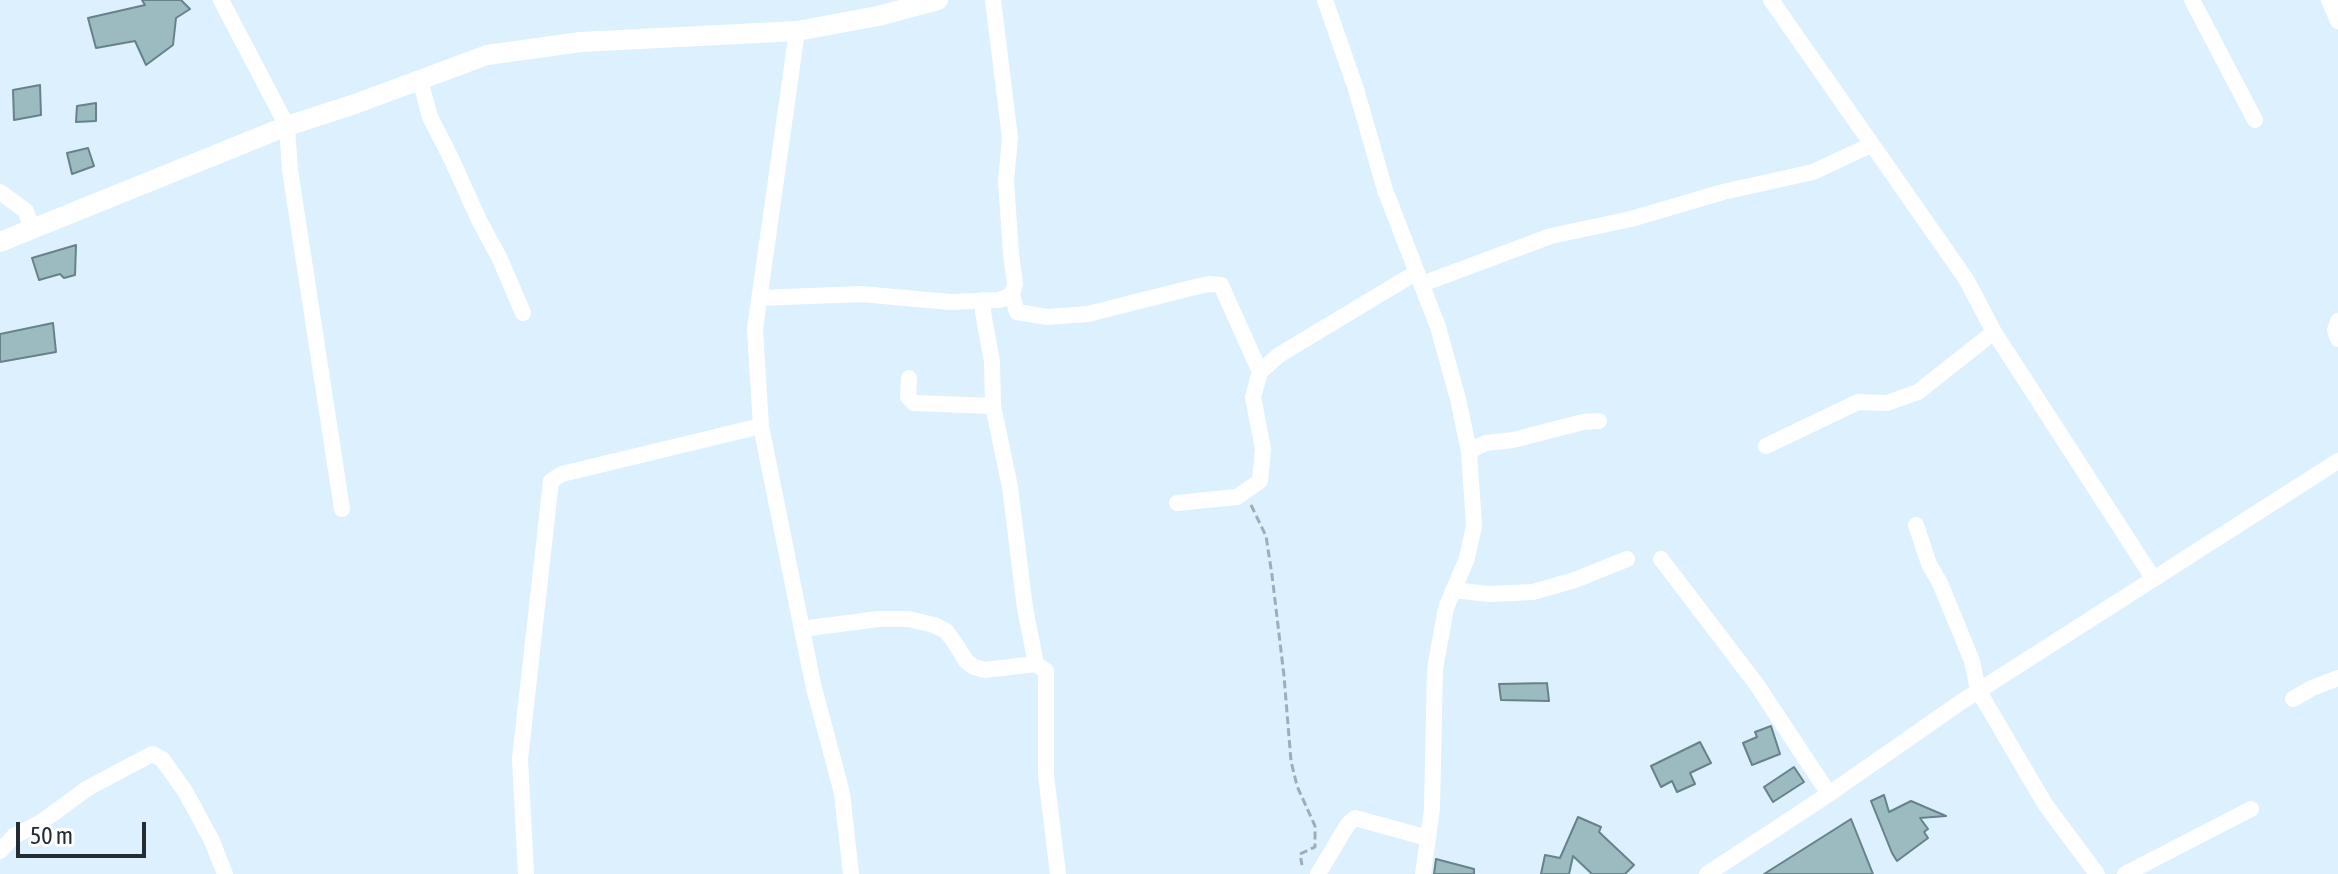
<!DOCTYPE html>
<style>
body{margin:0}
#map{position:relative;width:2338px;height:874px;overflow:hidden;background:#dcf0fd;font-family:"Asap Condensed",sans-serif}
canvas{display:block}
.scale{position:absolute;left:16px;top:822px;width:130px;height:36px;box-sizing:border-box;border:4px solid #222c32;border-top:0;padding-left:10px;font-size:24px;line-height:28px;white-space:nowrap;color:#222c32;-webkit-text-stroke:6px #fff;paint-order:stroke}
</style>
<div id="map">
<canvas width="2338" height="874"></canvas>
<div class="scale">50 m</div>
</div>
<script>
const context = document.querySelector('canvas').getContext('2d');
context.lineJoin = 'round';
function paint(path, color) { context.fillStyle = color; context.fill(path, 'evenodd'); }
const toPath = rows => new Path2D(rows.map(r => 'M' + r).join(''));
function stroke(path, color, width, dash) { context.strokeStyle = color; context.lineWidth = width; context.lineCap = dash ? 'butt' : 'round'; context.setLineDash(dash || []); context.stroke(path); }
const building = toPath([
 [142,0,181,0,190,9,176,18,173,45,146,65,135,41,96,48,88,18,145,5,142,0],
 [40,85,41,115,14,120,13,90,40,85],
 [96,103,96,121,76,122,77,106,96,103],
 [88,148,94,166,72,174,67,153,88,148],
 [76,245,75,275,64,278,60,274,39,280,32,258,76,245],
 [53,323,56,352,0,362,0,334,53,323],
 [1547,683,1549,701,1501,700,1499,684,1547,683],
 [1771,726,1780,754,1752,765,1743,743,1757,737,1755,732,1771,726],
 [1700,742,1711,763,1690,773,1695,784,1677,792,1672,781,1661,787,1651,766,1700,742],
 [1794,767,1804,782,1773,802,1764,787,1794,767],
 [1884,795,1889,812,1911,801,1946,816,1920,818,1928,829,1924,832,1928,838,1897,861,1892,853,1871,801,1884,795],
 [1578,817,1601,827,1599,832,1634,865,1625,874,1592,874,1573,856,1569,874,1541,874,1545,855,1560,858,1578,817],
 [1851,819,1873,874,1764,874,1851,819],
 [1436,859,1474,869,1474,874,1434,874,1436,859]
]);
const path = toPath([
 [1251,505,1266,536,1272,575,1284,676,1291,761,1297,786,1315,826,1315,847,1300,854,1302,865]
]);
const minor = toPath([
 [221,0,287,126,290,170,342,509],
 [1325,0,1356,89,1385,190,1438,327,1458,399,1469,451,1474,526,1467,558,1446,608,1435,669,1432,809,1428,838],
 [1771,0,1966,279,1994,332,2153,578],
 [2192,0,2255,120],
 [2329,0,2338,21],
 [797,31,755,329,761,426,813,684,842,793,851,874],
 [420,80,430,117,451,158,479,220,500,259,523,313],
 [0,192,26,211,31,228],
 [1422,284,1551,236,1631,219,1723,192,1813,172,1871,145],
 [1012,295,1017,312,1047,317,1088,314,1191,288,1209,284,1221,285,1260,372],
 [759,298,861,294,950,302,999,300,1012,295,1015,284,1011,254,1006,181,1010,138,993,0],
 [984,300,983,312,992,362,993,406],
 [2338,321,2335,330,2338,339],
 [909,378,908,397,914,403,993,406,1010,487,1025,608,1036,664],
 [1766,446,1858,402,1887,403,1918,392,1994,332],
 [1469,451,1486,443,1513,440,1583,422,1599,421],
 [1177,503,1237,497,1260,481,1263,449,1253,397,1260,372,1279,355,1417,272],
 [1916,525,1929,564,1940,583,1972,661,1978,690,2045,804,2097,874],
 [1661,559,1757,685,1829,794],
 [1453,590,1489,594,1533,592,1575,580,1627,559],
 [802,629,878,619,909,619,934,625,946,631,955,643,966,661,974,667,985,670,1036,664,1046,671,1046,775,1058,874],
 [2293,699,2312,688,2338,678],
 [0,851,14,836,40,823,88,788,152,754,162,759,185,791,212,841,225,874],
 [526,874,520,759,551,481,562,474,761,426],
 [1318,874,1348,824,1355,818,1428,838,1423,874],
 [1707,874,1829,794,1961,702,2338,461],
 [2125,874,2251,809]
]);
const tertiary = toPath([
 [0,242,287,126,355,104,487,55,581,42,797,31,878,16,938,0]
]);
paint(building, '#9cbbc1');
stroke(building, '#658388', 2);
stroke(path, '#9daeb8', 3, [8, 4]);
stroke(minor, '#fff', 16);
stroke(tertiary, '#fff', 20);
</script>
